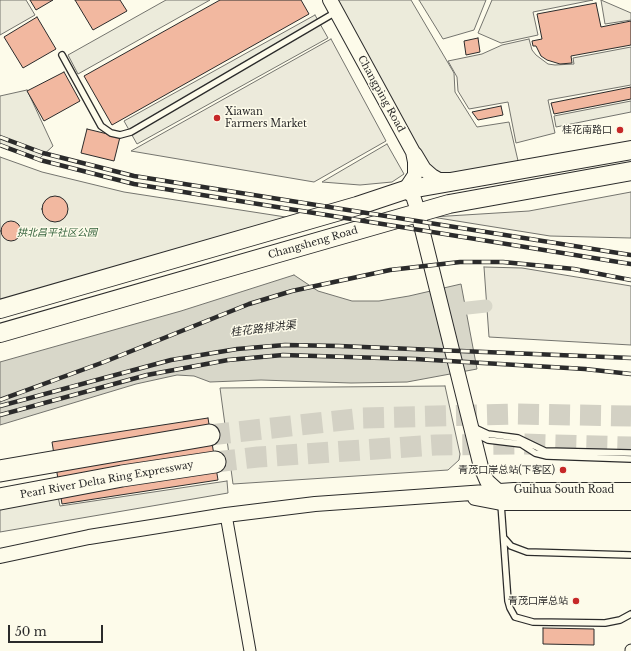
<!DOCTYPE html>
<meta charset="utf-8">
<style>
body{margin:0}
#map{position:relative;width:631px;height:651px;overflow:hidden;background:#fdfbea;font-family:"Libre Baskerville",serif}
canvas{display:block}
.scale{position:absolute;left:8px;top:625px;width:95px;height:18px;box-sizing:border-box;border:2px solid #2b2b2b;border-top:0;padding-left:5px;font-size:12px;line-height:14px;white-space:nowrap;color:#2b2b2b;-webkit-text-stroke:3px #fdfbea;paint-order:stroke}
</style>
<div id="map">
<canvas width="631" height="651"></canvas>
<div class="scale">50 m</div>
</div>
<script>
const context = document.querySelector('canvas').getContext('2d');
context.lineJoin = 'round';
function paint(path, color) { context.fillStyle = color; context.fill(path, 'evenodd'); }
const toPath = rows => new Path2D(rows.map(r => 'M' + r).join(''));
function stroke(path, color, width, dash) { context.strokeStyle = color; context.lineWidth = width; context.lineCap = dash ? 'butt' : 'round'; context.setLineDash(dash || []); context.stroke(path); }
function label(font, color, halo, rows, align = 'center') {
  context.font = font + ' "Libre Baskerville","Noto Sans SC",serif'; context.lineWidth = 3; context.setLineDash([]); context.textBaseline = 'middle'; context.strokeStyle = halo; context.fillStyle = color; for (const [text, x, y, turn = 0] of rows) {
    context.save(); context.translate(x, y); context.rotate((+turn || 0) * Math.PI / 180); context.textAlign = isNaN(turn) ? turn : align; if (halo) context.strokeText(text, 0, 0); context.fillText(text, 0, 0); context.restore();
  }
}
const green = toPath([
 [166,0,210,0,78,74,68,55,166,0],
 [335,0,411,0,454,73,455,92,477,127,509,122,519,165,434,179,335,0],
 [419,0,486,0,474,30,443,39,419,0],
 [492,0,593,0,533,12,538,35,501,43,478,33,492,0],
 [315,15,328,38,137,144,124,121,315,15],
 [27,90,53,146,40,158,0,144,0,96,27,90],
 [631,101,631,112,556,127,554,116,631,101],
 [387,144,404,174,392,182,360,185,322,182,387,144],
 [0,157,42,172,124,192,305,220,0,308,0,157],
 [445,386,460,454,459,460,448,470,233,484,220,388,445,386],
 [227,481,228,493,0,532,0,503,57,492,60,506,227,481]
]);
const parking = toPath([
 [0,0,26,0,35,15,0,35,0,0],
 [601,0,631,13,631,20,605,24,601,0],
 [331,39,386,141,314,182,131,151,331,39],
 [529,39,532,50,536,55,548,64,555,65,574,64,573,58,631,47,631,85,548,100,555,133,516,143,508,102,469,109,458,91,457,77,448,61,482,54,502,45,529,39],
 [631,192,631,238,550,236,432,217,529,211,631,192],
 [484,267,522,268,631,286,631,345,489,337,484,267]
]);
const water = toPath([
 [294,275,318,291,352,301,379,301,409,296,461,284,477,369,407,382,351,383,261,380,210,382,194,376,177,375,136,384,0,425,0,362,181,311,294,275]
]);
const canal = toPath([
 [449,310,486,306]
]);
const building = toPath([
 [30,0,53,0,36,10,30,0],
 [75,0,120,0,127,11,93,30,75,0],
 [220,0,301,0,309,14,112,125,84,76,220,0],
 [596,3,601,27,631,21,631,45,571,56,572,63,560,64,547,60,541,56,536,46,533,46,532,41,542,39,537,14,596,3],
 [37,17,56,49,23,68,4,37,37,17],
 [478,38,480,52,466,55,464,41,478,38],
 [64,72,80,101,44,121,27,91,64,72],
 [631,87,631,99,554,114,551,103,631,87],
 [501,106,503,115,478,120,472,112,501,106],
 [87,129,120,137,114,161,81,153,87,129],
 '42 209a13 13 0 1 1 26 0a13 13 0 1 1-26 0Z',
 '1 231a10 10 0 1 1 20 0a10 10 0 1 1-20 0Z',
 [208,418,218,480,62,504,52,442,208,418],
 [543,628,594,629,594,645,543,644,543,628]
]);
const motorwayTunnel = toPath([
 [209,435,363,418,515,414,631,416],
 [215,462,258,457,436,445,521,444,631,447]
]);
const service = toPath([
 [62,55,101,126,111,133,120,135,131,132,336,12],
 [473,427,488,434,518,438,545,451,631,453],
 [476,434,488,440,521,444,535,453,547,456,631,459],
 [501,504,508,601,510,608,515,617,533,622,605,623,620,620,631,614],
 [504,538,511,546,527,552,631,555]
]);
const minor = toPath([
 [226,515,250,651],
 [631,651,631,650]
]);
const tertiary = toPath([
 [330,0,413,152,415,162,415,175,405,190,413,196,416,205,481,467,487,481,498,491],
 [415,154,424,169,432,176,439,180,450,180],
 [475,498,501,503,631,503],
 [0,556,89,537,158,526,226,515,315,504,514,490,631,490]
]);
const primary = toPath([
 [0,309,357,206,405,190,631,150],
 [0,333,449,204,631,171]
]);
const motorway = toPath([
 [0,471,209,435],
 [0,499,122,476,215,462]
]);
const rail = toPath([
 [0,137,43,153,134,176,631,255],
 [0,145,40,160,134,184,631,264],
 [0,400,104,362,249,304,292,291,390,270,460,262,503,262,574,269,631,280],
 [0,406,171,360,237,349,285,345,339,346,631,358],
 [0,415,147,375,228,360,283,355,415,359,585,369,631,374]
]);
const markers = [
 [217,118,4,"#c62828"],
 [620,130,4,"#c62828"],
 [563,470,4,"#c62828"],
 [576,601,4,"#c62828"]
];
const streetNames = [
 ["Changping Road",381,94,61],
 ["Changsheng Road",313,243,-16],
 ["Pearl River Delta Ring Expressway",107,480,-10],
 ["Guihua South Road",564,490]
];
const poiNames = [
 ["Xiawan",225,112,"left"],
 ["Farmers Market",225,124,"left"],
 ["桂花南路口",612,130],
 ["青茂口岸总站(下客区)",555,470],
 ["青茂口岸总站",568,601]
];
const parkNames = [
 ["拱北昌平社区公园",57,233]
];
const waterNames = [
 ["桂花路排洪渠",263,329,-7]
];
paint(green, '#ecebdb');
stroke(green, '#74746e', 1);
paint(parking, '#eceadb');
stroke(parking, '#74746e', 1);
paint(water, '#d8d7c9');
stroke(water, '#74746e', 1);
stroke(canal, '#d8d7c9', 13);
paint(building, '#f2b8a0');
stroke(building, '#2b2b2b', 1);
stroke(motorwayTunnel, '#d3d1c4', 21, [21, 10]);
stroke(service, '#2b2b2b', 8);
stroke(minor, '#2b2b2b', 13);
stroke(tertiary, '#2b2b2b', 16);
stroke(primary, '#2b2b2b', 20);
stroke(motorway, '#2b2b2b', 23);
stroke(service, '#fdfbea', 5.5);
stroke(minor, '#fdfbea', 11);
stroke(tertiary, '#fdfbea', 14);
stroke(primary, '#fdfbea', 18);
stroke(motorway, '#fdfbea', 21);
stroke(rail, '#2b2b2b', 4.5);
stroke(rail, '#fdfbea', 3, [9]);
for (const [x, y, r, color] of markers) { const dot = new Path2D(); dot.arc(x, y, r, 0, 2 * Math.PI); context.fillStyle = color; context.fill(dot); stroke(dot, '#fdfbea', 1.5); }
label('10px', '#2b2b2b', '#fdfbea', streetNames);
label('10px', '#2b2b2b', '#fdfbea', poiNames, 'right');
label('italic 10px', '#34623c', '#fdfbea', parkNames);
label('italic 11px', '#2b2b2b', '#fdfbea', waterNames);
</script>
